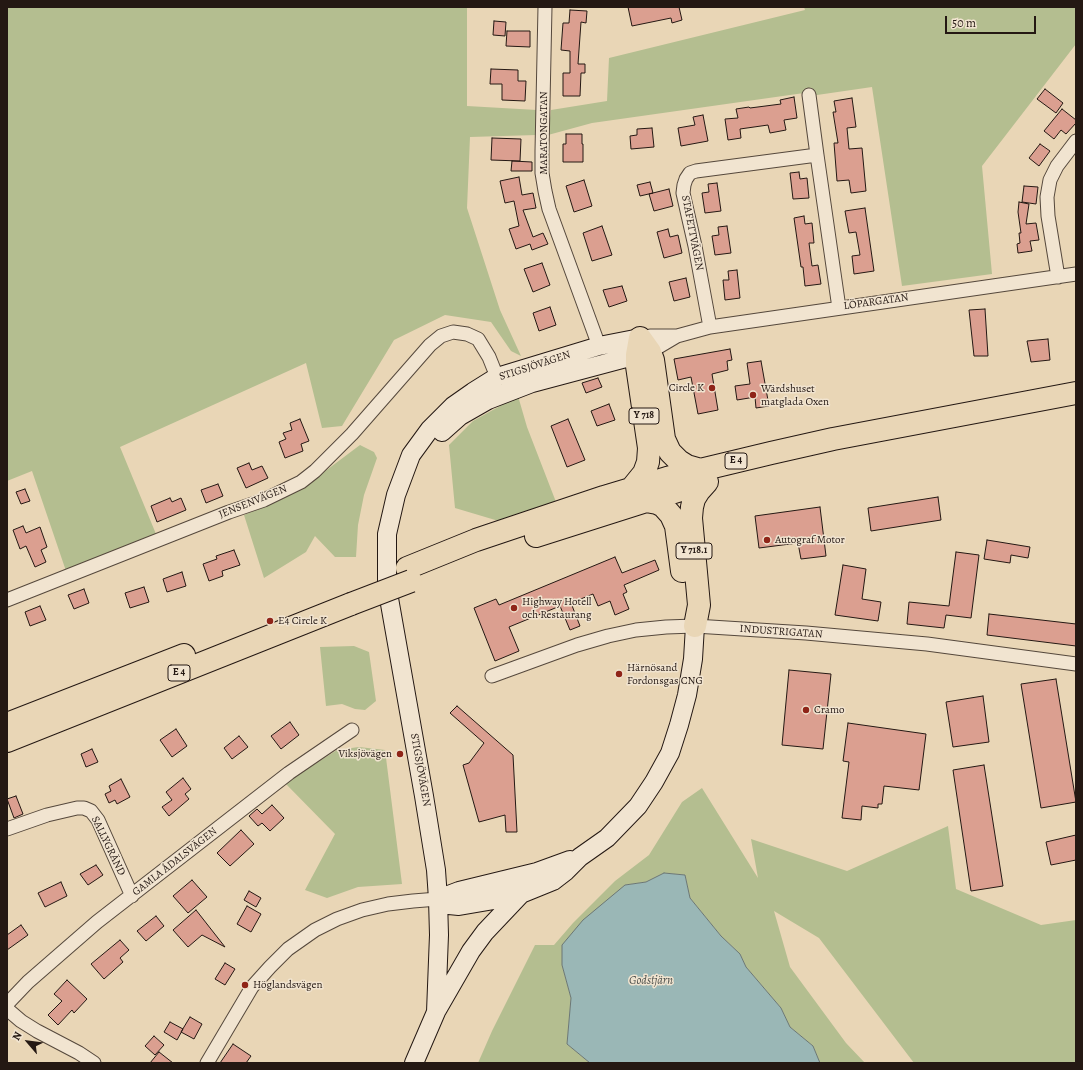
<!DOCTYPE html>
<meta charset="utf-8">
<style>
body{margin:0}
#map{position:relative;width:1083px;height:1070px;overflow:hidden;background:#e9d6b6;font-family:Alegreya,serif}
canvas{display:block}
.frame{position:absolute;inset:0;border:8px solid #241813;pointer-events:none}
.north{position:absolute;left:8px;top:1022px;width:40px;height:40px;-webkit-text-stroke:3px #f1e4d0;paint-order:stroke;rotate:298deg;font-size:11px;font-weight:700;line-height:16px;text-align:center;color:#241813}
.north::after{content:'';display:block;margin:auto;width:14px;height:18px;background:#241813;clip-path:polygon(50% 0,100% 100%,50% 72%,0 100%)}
.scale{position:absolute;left:945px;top:16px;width:91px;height:18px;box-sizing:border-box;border:2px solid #241813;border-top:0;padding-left:5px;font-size:12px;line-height:14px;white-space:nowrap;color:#241813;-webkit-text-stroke:3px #f1e4d0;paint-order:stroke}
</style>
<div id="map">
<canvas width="1083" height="1070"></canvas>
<div class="frame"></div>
<div class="north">N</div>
<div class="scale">50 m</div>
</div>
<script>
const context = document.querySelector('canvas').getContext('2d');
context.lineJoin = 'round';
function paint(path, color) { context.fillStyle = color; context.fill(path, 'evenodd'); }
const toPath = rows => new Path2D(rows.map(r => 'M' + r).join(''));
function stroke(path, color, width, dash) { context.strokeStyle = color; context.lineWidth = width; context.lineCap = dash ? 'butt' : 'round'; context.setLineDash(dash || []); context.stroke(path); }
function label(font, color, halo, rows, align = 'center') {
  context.font = font + ' Alegreya,serif'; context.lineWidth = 3; context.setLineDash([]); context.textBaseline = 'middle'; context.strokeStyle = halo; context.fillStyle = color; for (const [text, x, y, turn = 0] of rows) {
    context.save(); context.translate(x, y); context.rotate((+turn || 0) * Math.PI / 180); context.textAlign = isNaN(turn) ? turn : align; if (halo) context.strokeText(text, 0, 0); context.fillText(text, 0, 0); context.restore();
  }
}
const green = toPath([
 [7,7,467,7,467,106,537,110,536,135,470,137,467,208,500,310,521,356,511,351,491,322,445,315,394,340,342,426,322,428,306,363,120,447,156,534,66,571,32,471,7,481],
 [804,7,1076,7,1076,44,982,166,992,274,902,286,872,87,817,95,804,93,592,123,548,135,551,110,607,101,609,58,805,10],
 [518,396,527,427,556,502,502,522,455,508,449,445,473,421],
 [360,445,374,452,377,458,364,495,358,525,356,557,335,557,315,536,306,552,264,578,244,515,300,490],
 [354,646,369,652,376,701,365,710,355,709,342,704,326,706,320,647],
 [359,747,385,750,402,884,358,887,327,898,305,890,335,834,285,783,337,750],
 [702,788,758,878,751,839,847,871,948,826,956,889,1041,925,1076,920,1076,1063,914,1063,819,938,774,911,790,967,846,1043,865,1063,820,1063,813,1046,790,1027,781,1008,746,967,740,954,721,936,690,898,685,875,664,873,646,882,625,885,562,965,571,998,567,1044,590,1063,478,1063,492,1031,535,945,554,945,573,923,615,881,649,855,682,802]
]);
const water = toPath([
 [664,873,685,875,690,898,721,936,740,954,746,967,781,1008,790,1027,813,1046,820,1063,590,1063,567,1044,571,998,562,965,562,945,583,920,625,885,646,882,664,873]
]);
const building = toPath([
 [628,7,679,7,682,20,672,23,671,18,632,26,628,7],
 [570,10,587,11,586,23,581,22,578,64,585,64,585,73,581,73,580,96,563,96,563,73,570,73,570,51,561,50,563,23,569,23,570,10],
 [494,21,506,22,505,36,493,35,494,21],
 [507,31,530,31,530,47,506,46,507,31],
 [491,69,518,70,518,81,526,81,525,101,502,100,502,84,490,84,491,69],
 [1045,89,1063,103,1056,113,1037,99,1045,89],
 [794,97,797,118,784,120,786,130,770,133,768,125,740,129,741,138,728,140,725,119,738,118,736,109,749,107,750,108,781,104,780,100,794,97],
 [852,98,856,127,847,128,849,149,862,148,866,191,851,193,849,180,837,181,834,143,838,143,833,112,836,112,834,101,852,98],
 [1062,109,1076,120,1076,123,1066,134,1061,130,1054,139,1044,131,1062,109],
 [703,115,708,141,681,146,678,128,695,125,693,117,703,115],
 [652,128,654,147,631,149,630,136,637,135,637,129,652,128],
 [566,134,582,134,582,144,583,144,583,162,563,162,563,144,566,144,566,134],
 [492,138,521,139,520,161,491,160,492,138],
 [1040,144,1050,151,1039,166,1029,158,1040,144],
 [512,161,532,162,532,171,511,171,512,161],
 [799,172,800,179,807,178,809,198,793,199,790,173,799,172],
 [519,177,522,195,533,193,536,208,523,210,533,237,543,233,548,244,532,250,530,244,516,249,509,229,519,226,514,201,505,203,500,181,519,177],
 [584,180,592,206,574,212,566,186,584,180],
 [650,182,653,193,640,196,637,185,650,182],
 [717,183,721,211,705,213,702,193,709,192,708,184,717,183],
 [1024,186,1038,187,1036,204,1022,202,1024,186],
 [669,189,673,206,654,211,649,194,669,189],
 [1019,202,1029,204,1026,224,1036,223,1039,240,1030,241,1032,251,1018,253,1017,244,1020,243,1019,233,1021,233,1018,212,1019,202],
 [865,208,874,271,854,274,852,256,860,255,856,232,849,233,845,211,865,208],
 [804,216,805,224,812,223,814,243,809,243,812,266,818,265,821,284,805,286,803,267,801,267,794,218,804,216],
 [602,226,612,255,592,261,583,233,602,226],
 [727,226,731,253,715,255,712,236,719,235,718,227,727,226],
 [668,229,670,237,678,235,682,253,664,258,657,232,668,229],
 [542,263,550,285,533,292,524,269,542,263],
 [737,270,740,298,725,300,723,280,729,280,728,271,737,270],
 [686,278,690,297,674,301,669,282,686,278],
 [622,286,627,301,609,307,603,290,622,286],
 [550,307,556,325,539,331,533,313,550,307],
 [985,309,988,356,974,356,969,310,985,309],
 [1048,339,1050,360,1031,362,1027,341,1048,339],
 [730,349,732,360,727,361,728,370,712,374,718,410,698,414,691,377,678,380,674,359,730,349],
 [761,361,769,406,756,408,755,397,737,400,735,386,750,384,747,363,761,361],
 [598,378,602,387,586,393,582,383,598,378],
 [609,404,615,420,597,426,591,411,609,404],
 [300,419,309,441,301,444,303,451,285,458,279,442,286,439,283,433,292,430,290,423,300,419],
 [568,419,585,460,567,467,551,426,568,419],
 [249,463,252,470,262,466,268,478,246,488,237,468,249,463],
 [218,484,223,496,206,503,201,490,218,484],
 [25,489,30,501,21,504,16,492,25,489],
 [938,497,941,520,871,531,868,508,938,497],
 [170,498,172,502,181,498,186,510,157,522,151,506,170,498],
 [820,507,826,556,801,559,798,543,759,548,755,516,820,507],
 [23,526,26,533,40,527,47,547,41,550,46,562,35,567,26,546,20,549,13,530,23,526],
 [987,540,1030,547,1028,558,1011,555,1010,563,984,559,987,540],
 [234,550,240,565,222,571,223,576,209,581,203,564,217,559,216,556,234,550],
 [956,552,979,555,971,618,946,615,944,628,907,624,909,602,949,606,956,552],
 [615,557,622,573,655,560,659,570,624,585,627,592,623,594,629,609,615,615,610,601,598,606,593,594,571,603,580,626,570,630,560,606,509,627,519,651,495,661,474,608,496,599,499,605,615,557],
 [843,565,866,569,862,599,881,602,878,621,835,615,843,565],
 [182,572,186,586,167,592,163,579,182,572],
 [144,587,149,602,130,608,125,593,144,587],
 [84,589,89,603,74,609,68,595,84,589],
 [40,606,46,620,30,626,25,612,40,606],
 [989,614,1076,624,1076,646,987,635,989,614],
 [789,670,831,674,823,749,782,745,789,670],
 [1056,679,1076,802,1041,808,1021,684,1056,679],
 [983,696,989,742,953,747,946,702,983,696],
 [457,706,513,755,517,832,506,832,505,815,479,822,463,765,469,763,484,743,450,713,457,706],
 [290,722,299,735,281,749,271,736,290,722],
 [848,723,926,734,919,790,884,786,882,804,878,804,878,808,862,806,861,820,842,818,849,762,843,761,848,723],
 [176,729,187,746,172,757,160,740,176,729],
 [239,736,248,747,232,759,224,748,239,736],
 [92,749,98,762,86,767,81,754,92,749],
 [984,765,1003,886,971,891,953,770,984,765],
 [183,778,191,789,185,794,189,799,169,816,162,807,172,800,166,792,183,778],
 [121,779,130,797,117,804,115,800,109,803,105,794,111,791,109,786,121,779],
 [16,796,23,814,14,818,7,799,16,796],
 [272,805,284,818,270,831,262,823,258,826,249,816,257,809,262,814,272,805],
 [241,830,254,844,230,866,217,853,241,830],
 [1076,835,1076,860,1051,865,1046,842,1076,835],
 [96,865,103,875,88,885,80,874,96,865],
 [192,880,207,897,188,913,173,896,192,880],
 [61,882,67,896,45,907,38,893,61,882],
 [249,891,261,898,256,907,244,900,249,891],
 [247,906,261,914,251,932,237,924,247,906],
 [196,910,225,947,202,935,188,947,173,930,196,910],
 [156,916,164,926,146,941,137,931,156,916],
 [21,925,28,935,7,950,7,935,21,925],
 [120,940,129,950,120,958,123,962,104,979,91,964,120,940],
 [225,963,235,969,225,985,215,979,225,963],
 [67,980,87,999,74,1013,72,1010,58,1025,48,1015,62,1001,54,994,67,980],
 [190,1017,202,1024,194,1039,181,1032,190,1017],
 [170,1022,183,1029,177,1040,164,1032,170,1022],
 [154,1036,164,1045,155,1055,145,1046,154,1036],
 [233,1044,251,1056,246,1063,220,1063,233,1044],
 [159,1052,173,1063,150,1063,159,1052]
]);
const street = toPath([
 [545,7,542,151,542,173,545,191,549,209,599,346],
 [809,95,817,155],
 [1058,277,1048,216,1047,197,1050,180,1057,166,1076,141],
 [710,327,695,246,683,193,684,185,686,179,690,173,696,171,817,155,839,308],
 [640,338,650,336,677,336],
 [644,354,650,352,677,336,710,327,1076,274],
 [7,600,229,512,264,500,301,482,315,471,352,434,430,345,441,336,453,332,467,334,478,339,489,357,497,377],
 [492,676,577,645,608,636,636,630,666,627,695,626,806,633,927,644,1076,664],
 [7,829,47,815,77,808,84,808,91,811,98,820,132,896],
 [7,1004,28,982,97,922,289,773,352,730],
 [7,1009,21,1021,37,1031,79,1053,94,1063],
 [207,1063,252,987,270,967,288,949,315,930,337,919,362,910,388,904,413,901,438,899]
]);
const secondary = toPath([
 [442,432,460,416,488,400,532,383,637,355],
 [438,899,449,905,459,906,500,899,521,894,553,881,566,871,580,857,607,838,638,806,654,782,670,753,679,725,687,695,693,659,695,626],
 [438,899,459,891,537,872,570,860],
 [437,1010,471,951,485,932,521,894],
 [414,1063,436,1012,439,935,438,899,436,870,424,796,387,587,387,534,396,495,411,455,430,429,453,406,473,392,497,377,599,346,640,338]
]);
const highway = toPath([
 [640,338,650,352,653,360,664,439,670,452,679,461,687,466,701,470],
 [631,489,644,473,648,462,649,448,637,366,637,355,640,338],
 [646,501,657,503,663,506,671,515,676,526,682,571],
 [536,536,690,487],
 [407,568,476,540,604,497,667,478,771,453,833,439,1076,393],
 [695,626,699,605,691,518,692,507,694,499,699,491,707,482],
 [7,724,184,655],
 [7,741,351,604]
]);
const highwayBridge = toPath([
 [351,604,411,581]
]);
const markers = [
 [712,388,4,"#8f2418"],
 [753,395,4,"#8f2418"],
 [767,540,4,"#8f2418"],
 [514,608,4,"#8f2418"],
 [270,621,4,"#8f2418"],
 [619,674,4,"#8f2418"],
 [806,710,4,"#8f2418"],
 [400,754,4,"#8f2418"],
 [245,985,4,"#8f2418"]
];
const shields = [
 [644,416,30],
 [736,461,22],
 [694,551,36],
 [179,673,22]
];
const shieldNames = [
 ["Y 718",644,416],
 ["E 4",736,461],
 ["Y 718.1",694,551],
 ["E 4",179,673]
];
const streetNames = [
 ["MARATONGATAN",544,133,-90],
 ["STAFETTVÄGEN",692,233,79],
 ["LÖPARGATAN",876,302,-8],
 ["STIGSJÖVÄGEN",535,366,-18],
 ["JENSENVÄGEN",253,502,-22],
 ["INDUSTRIGATAN",781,632,4],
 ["STIGSJÖVÄGEN",420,770,80],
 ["SALLYGRÄND",108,846,64],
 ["GAMLA ÅDALSVÄGEN",175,862,-38]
];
const poiNames = [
 ["Circle K",704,388,"right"],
 ["Wärdshuset",761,389],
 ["matglada Oxen",761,402],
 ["Autograf Motor",775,540],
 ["Highway Hotell",522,602],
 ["och Restaurang",522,615],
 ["E4 Circle K",278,621],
 ["Härnösand",627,668],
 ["Fordonsgas CNG",627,681],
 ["Cramo",814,710],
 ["Viksjövägen",392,754,"right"],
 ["Höglandsvägen",253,985]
];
const waterNames = [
 ["Godstjärn",651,981]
];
paint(green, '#b4be90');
paint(water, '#9ab7b6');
stroke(water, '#6b7775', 1);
paint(building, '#db9f90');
stroke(building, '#241813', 1);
stroke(street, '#55483c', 15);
stroke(secondary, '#241813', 20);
stroke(highway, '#241813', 24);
stroke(street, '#f1e4d0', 13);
stroke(secondary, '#f1e4d0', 18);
stroke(highway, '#e9d6b6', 22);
stroke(highwayBridge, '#241813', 24, []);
stroke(highwayBridge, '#e9d6b6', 22);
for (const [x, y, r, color] of markers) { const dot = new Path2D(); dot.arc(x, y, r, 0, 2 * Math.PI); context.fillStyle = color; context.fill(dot); stroke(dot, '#f1e4d0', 1.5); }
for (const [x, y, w] of shields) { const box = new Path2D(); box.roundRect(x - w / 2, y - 8, w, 16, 3); context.fillStyle = '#f1e4d0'; context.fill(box); stroke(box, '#241813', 1); }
label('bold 10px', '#241813', null, shieldNames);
label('11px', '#241813', '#f1e4d0', streetNames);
label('11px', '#241813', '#f1e4d0', poiNames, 'left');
label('italic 12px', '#4d504c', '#f1e4d0', waterNames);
</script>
